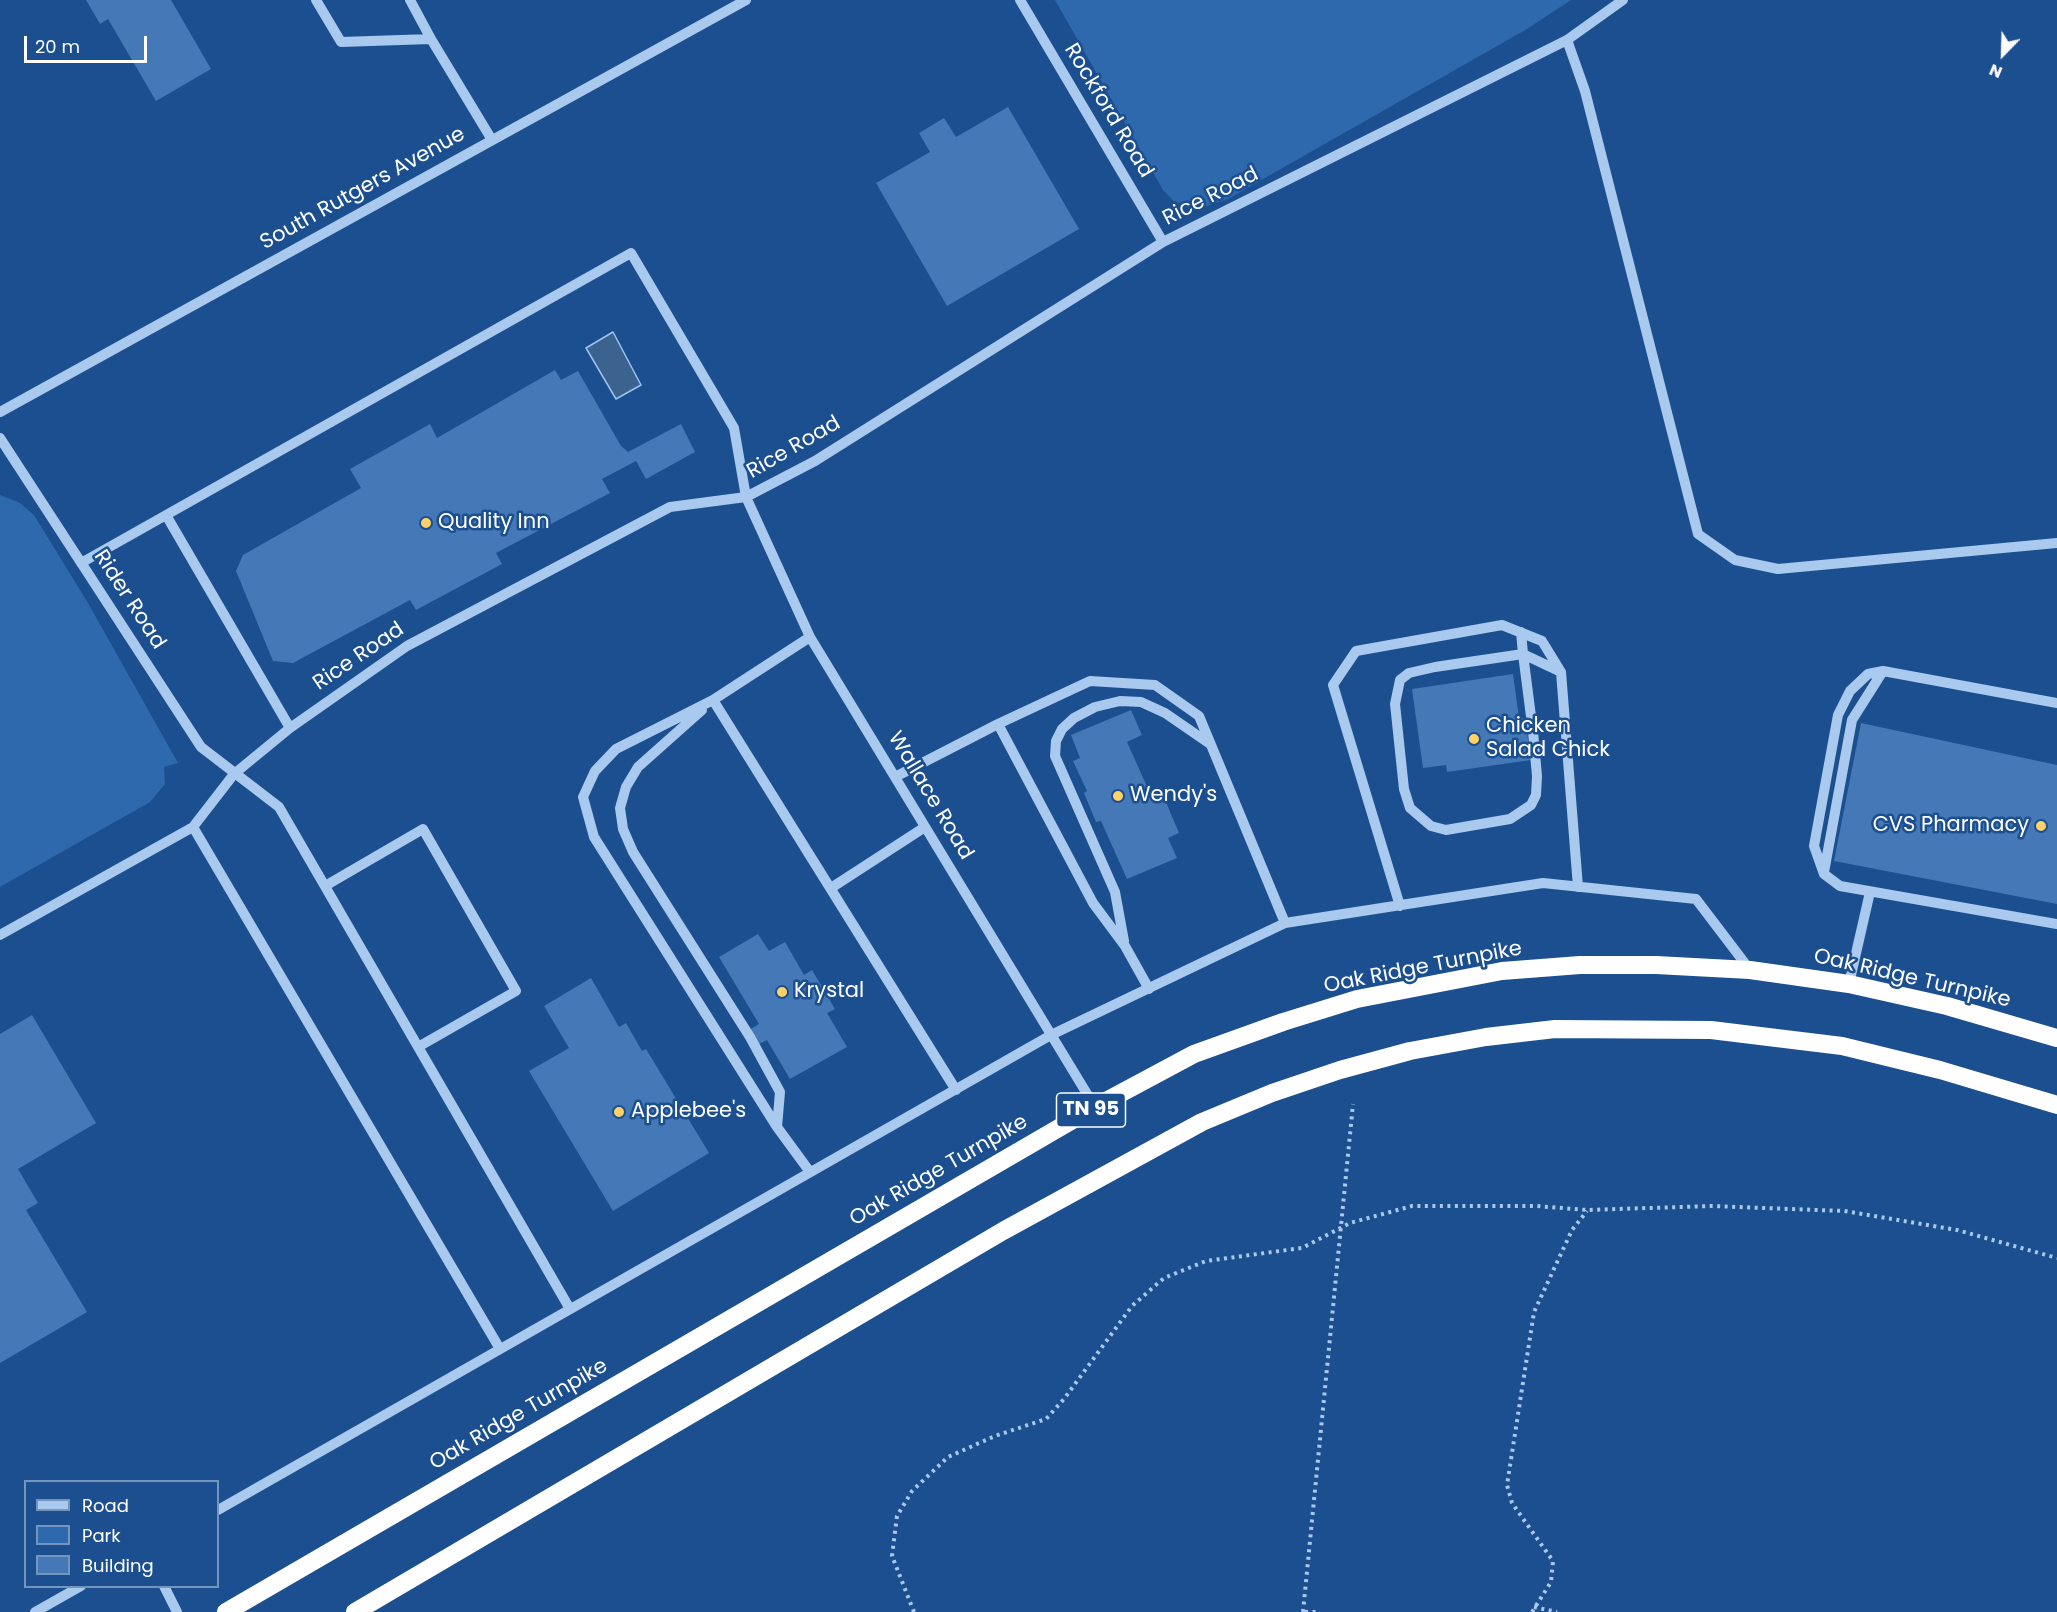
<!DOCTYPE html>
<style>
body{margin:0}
#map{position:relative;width:2057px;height:1612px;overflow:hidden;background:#1b4f8f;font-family:Poppins,sans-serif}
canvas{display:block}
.legend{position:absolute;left:24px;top:1480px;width:195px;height:108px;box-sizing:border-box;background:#1b4f8f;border:2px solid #7695bc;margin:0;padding:8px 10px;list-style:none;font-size:18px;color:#fff}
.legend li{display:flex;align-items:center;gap:12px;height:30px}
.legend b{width:30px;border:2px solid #7695bc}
.north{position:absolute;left:1973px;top:24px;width:60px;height:60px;-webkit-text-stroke:4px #1b4f8f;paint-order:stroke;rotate:203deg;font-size:16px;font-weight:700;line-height:24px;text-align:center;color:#fff}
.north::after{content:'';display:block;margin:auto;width:21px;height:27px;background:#fff;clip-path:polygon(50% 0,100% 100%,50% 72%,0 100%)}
.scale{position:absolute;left:24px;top:36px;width:123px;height:27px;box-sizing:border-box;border:3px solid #fff;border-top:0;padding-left:8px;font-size:18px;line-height:21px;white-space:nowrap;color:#fff;-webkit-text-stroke:4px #1b4f8f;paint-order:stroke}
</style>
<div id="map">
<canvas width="2057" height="1612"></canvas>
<ul class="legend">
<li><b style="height:8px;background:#a9c9ee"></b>Road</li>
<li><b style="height:16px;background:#2e69ad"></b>Park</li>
<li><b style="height:16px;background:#4478b7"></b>Building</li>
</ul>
<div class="north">N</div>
<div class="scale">20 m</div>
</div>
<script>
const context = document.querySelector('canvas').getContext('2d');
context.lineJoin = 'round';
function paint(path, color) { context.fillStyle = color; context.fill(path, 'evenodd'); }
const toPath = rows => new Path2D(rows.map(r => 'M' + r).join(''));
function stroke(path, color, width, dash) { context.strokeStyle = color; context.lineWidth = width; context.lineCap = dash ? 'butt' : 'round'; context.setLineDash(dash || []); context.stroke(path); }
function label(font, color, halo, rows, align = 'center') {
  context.font = font + ' Poppins,sans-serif'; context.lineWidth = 5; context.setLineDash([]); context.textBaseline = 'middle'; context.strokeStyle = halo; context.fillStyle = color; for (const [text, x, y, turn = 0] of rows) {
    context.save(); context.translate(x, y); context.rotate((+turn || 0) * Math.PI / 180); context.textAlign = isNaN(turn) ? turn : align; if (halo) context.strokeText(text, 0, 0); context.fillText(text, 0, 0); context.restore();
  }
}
const green = toPath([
 [1055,0,1571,0,1527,29,1228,199,1204,207,1193,208,1174,201,1163,190],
 [0,495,20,503,34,515,88,603,178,763,164,767,165,784,150,802,0,887]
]);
const water = toPath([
 [613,332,641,385,616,399,586,348,613,332]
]);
const building = toPath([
 [86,0,171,0,211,69,156,101,108,19,100,24],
 [1008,107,1079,229,947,306,876,183,930,152,919,133,944,118,956,137],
 [555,370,561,380,578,371,621,446,628,452,681,424,695,452,646,479,636,461,602,479,610,493,496,553,502,564,416,610,410,600,293,663,273,661,236,571,243,555,361,488,350,469,430,424,437,438],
 [1513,674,1519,718,1525,718,1531,760,1447,772,1446,765,1423,768,1412,689],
 [1131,710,1142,735,1127,742,1153,800,1163,795,1179,833,1168,838,1177,858,1127,879,1101,821,1096,822,1084,793,1087,791,1073,761,1080,758,1071,735],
 [1861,723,2057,765,2057,904,1834,861],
 [758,934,769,951,785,942,804,975,812,970,835,1009,827,1013,847,1047,790,1079,767,1040,753,1047,744,1033,759,1024,719,957],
 [591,978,619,1027,626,1023,642,1051,646,1049,709,1153,613,1211,529,1071,569,1048,544,1006],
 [32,1015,96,1123,18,1169,38,1203,26,1210,87,1312,0,1363,0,1034]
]);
const path = toPath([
 [1534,1607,1557,1612],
 [914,1612,892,1556,897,1516,912,1491,948,1457,995,1436,1046,1419,1064,1399,1132,1306,1164,1278,1206,1261,1302,1248,1350,1223,1412,1206,1536,1206,1587,1210,1711,1206,1844,1211,1957,1230,2057,1258],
 [1303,1612,1353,1104],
 [1305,1612,1320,1612],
 [1532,1612,1551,1582,1553,1561,1512,1503,1507,1485,1534,1312,1572,1230,1587,1211]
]);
const minor = toPath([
 [316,0,341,42,431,39,492,140],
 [410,0,431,39],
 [1020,0,1163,242],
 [1567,40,1585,91,1698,534,1735,560,1778,569,2057,543],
 [0,412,746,0],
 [0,438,201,747,279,807,570,1309],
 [166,515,290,728],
 [81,563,631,253,734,428,746,497,810,637,1095,1107],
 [1521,632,1523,654,1533,732,1537,776,1536,795,1531,805,1510,819,1446,830,1431,826,1410,808,1404,789,1395,704,1400,680,1409,673,1435,667,1523,654,1561,672],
 [810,637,713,700,616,749,595,771,583,797,594,837,777,1127,810,1172],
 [713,700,956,1090],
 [2057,703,1883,671,1868,674,1850,691,1838,715,1814,846,1824,874,1840,886,2057,924],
 [702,710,638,767,626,787,620,808,623,829,633,852,750,1037,780,1092,777,1127],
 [895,777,998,724],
 [193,827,500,1349],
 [1824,872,1852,720,1883,671],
 [325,886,423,829,516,991,418,1047],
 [831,888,925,827],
 [1400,906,1333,685,1356,651,1502,625,1542,641,1561,672,1578,887],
 [0,935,193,827,234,774,290,728,407,646,670,507,746,497,815,461,1163,242,1567,40,1623,0],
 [1124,941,1115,892,1055,756,1056,741,1062,729,1074,718,1095,707,1120,701,1141,702,1165,713,1210,744],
 [1849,984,1870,892],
 [1149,989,1125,946,1093,903,998,724,1090,681,1155,685,1199,716,1285,923],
 [218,1510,1051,1035,1285,923,1543,883,1696,899,1750,970],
 [164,1586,177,1612],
 [35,1612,81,1586]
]);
const highway = toPath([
 [226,1612,1095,1107,1194,1054,1283,1022,1357,999,1502,971,1580,965,1656,965,1750,970,1849,984,1947,1006,2057,1038],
 [355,1612,1003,1231,1202,1122,1272,1093,1340,1070,1410,1051,1486,1037,1555,1029,1711,1030,1842,1046,1940,1070,2057,1105]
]);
const markers = [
 [426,523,6,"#ffd166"],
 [1474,739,6,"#ffd166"],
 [1118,796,6,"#ffd166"],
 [2041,826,6,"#ffd166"],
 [782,992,6,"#ffd166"],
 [619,1112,6,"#ffd166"]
];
const shields = [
 [1091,1110,69]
];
const shieldNames = [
 ["TN 95",1091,1110]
];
const streetNames = [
 ["Rockford Road",1108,111,59],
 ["South Rutgers Avenue",363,189,-29],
 ["Rice Road",1211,197,-27],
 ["Rice Road",794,448,-30],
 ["Rider Road",129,600,57],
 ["Rice Road",359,657,-34],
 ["Wallace Road",930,796,59],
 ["Oak Ridge Turnpike",1423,968,-11],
 ["Oak Ridge Turnpike",1912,979,13],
 ["Oak Ridge Turnpike",939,1171,-30],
 ["Oak Ridge Turnpike",519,1415,-30]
];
const poiNames = [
 ["Quality Inn",438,523],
 ["Chicken",1486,727],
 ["Salad Chick",1486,751],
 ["Wendy's",1130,796],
 ["CVS Pharmacy",2029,826,"right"],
 ["Krystal",794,992],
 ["Applebee's",631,1112]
];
paint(green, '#2e69ad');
paint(water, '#3c6290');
stroke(water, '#9cc4f0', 1.5);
paint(building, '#4478b7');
stroke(path, '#a9c9ee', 4, [3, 4.5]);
stroke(minor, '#a9c9ee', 10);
stroke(highway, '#fff', 18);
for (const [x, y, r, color] of markers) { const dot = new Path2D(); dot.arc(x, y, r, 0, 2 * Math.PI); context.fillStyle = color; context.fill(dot); stroke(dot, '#1b4f8f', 2); }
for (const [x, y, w] of shields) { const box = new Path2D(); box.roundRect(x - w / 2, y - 17, w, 34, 4.5); context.fillStyle = '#1b4f8f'; context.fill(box); stroke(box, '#fff', 1.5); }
label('bold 20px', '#fff', null, shieldNames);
label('21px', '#fff', '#1b4f8f', streetNames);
label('21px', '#fff', '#1b4f8f', poiNames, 'left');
</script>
